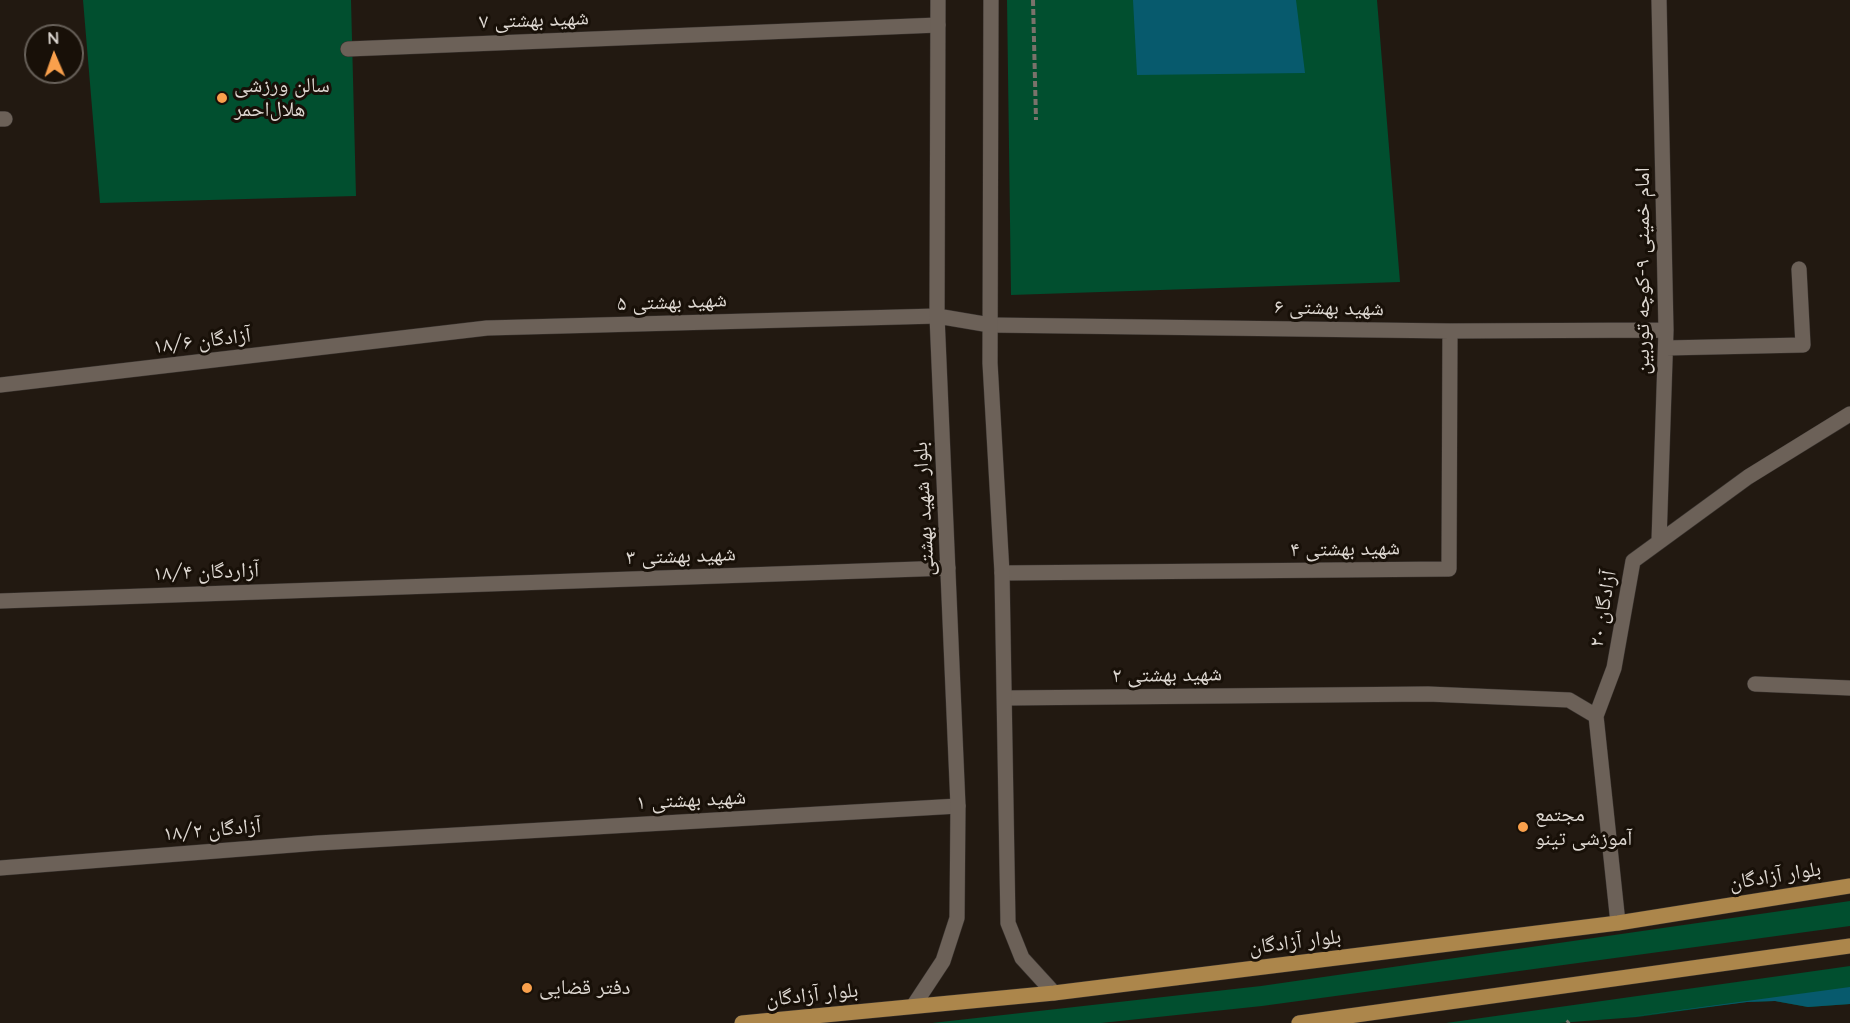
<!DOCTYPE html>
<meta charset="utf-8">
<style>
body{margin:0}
#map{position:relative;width:1850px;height:1023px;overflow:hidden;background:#221911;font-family:Quicksand,sans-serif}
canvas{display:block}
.north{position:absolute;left:24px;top:24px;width:60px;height:60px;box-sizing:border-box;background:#181008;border:2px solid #676059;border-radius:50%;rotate:358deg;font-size:16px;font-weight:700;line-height:24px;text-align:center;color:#ded8d2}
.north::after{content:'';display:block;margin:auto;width:21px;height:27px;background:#f9a04c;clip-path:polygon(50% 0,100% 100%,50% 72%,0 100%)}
</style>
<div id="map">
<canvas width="1850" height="1023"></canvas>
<div class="north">N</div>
</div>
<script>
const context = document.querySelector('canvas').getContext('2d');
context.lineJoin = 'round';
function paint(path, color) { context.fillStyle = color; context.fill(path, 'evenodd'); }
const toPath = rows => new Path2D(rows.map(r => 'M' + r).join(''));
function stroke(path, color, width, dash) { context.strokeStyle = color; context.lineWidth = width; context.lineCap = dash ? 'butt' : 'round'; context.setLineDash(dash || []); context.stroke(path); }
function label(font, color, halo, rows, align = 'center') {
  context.font = font + ' Quicksand,"Noto Naskh Arabic",sans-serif'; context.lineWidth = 6; context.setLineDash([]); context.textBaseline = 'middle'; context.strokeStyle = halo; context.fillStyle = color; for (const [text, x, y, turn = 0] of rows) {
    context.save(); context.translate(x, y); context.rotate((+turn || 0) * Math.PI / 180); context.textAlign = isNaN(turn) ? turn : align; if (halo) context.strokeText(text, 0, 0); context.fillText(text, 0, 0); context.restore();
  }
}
const green = toPath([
 [83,0,351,0,356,196,100,203],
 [1007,0,1377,0,1400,282,1011,295],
 [1850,901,1850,926,1262,1006,1101,1023,932,1023,1261,986],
 [1850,966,1850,1004,1808,1007,1775,1001,1747,1002,1637,1017,1559,1023,1446,1023]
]);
const water = toPath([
 [1133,0,1296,0,1305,73,1137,75],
 [1850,987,1850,1004,1808,1007,1775,1001,1747,1002,1621,1018]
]);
const path = toPath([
 [1033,0,1036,120],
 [1567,1023,1569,1021]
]);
const street = toPath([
 [348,49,938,25],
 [0,119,5,119],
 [990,325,1450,331,1666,330],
 [1666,348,1803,345,1799,269],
 [0,385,487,328,937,316],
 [1659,541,1666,330,1659,0],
 [1002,573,1449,569,1450,331],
 [0,601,948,568],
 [1755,684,1850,688],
 [1005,698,1428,694,1569,700,1596,716],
 [0,868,318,843,958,806],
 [1618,923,1596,716,1614,668,1633,561,1748,477,1850,414]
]);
const secondary = toPath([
 [991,0,990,363,1002,573,1008,923,1022,958,1054,993],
 [937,316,990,325],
 [914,1005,943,961,957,918,958,806,937,316,938,0]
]);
const primary = toPath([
 [742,1023,1054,993,1618,923,1850,886],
 [1299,1023,1850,946]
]);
const markers = [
 [222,98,6,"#f9a04c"],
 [1523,827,6,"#f9a04c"],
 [527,988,6,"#f9a04c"]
];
const streetNames = [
 ["شهید بهشتی ۷",534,20,-2],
 ["امام خمینی ۹-کوچه توربین",1643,271,-90],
 ["شهید بهشتی ۵",672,302,-2],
 ["شهید بهشتی ۶",1329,308,1],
 ["آزادگان ۱۸/۶",202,341,-7],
 ["بلوار شهید بهشتی",924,509,-93],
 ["شهید بهشتی ۴",1345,549,-1],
 ["شهید بهشتی ۳",681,556,-2],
 ["آزاردگان ۱۸/۴",206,572,-2],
 ["آزادگان ۲۰",1603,609,-80],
 ["شهید بهشتی ۲",1167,675,-1],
 ["شهید بهشتی ۱",691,800,-3],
 ["آزادگان ۱۸/۲",212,830,-5],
 ["بلوار آزادگان",1775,876,-9],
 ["بلوار آزادگان",1295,942,-7],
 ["بلوار آزادگان",812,995,-6]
];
const poiNames = [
 ["سالن ورزشی",234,86],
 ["هلال‌احمر",234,110],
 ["مجتمع",1535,815],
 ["آموزشی تینو",1535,839],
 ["دفتر قضایی",539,988]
];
paint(green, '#014f2f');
paint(water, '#075a6d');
stroke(street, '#39332f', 16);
stroke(secondary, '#39332f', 16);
stroke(primary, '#39332f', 16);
stroke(path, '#7a726b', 4, [6, 3]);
stroke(street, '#6c6158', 15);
stroke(secondary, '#6c6158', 15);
stroke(primary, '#ac864b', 15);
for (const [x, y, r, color] of markers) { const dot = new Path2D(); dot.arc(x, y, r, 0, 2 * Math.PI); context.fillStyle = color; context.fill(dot); stroke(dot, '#181008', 2); }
label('21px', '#ded8d2', '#181008', streetNames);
label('21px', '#ded8d2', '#181008', poiNames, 'left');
</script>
